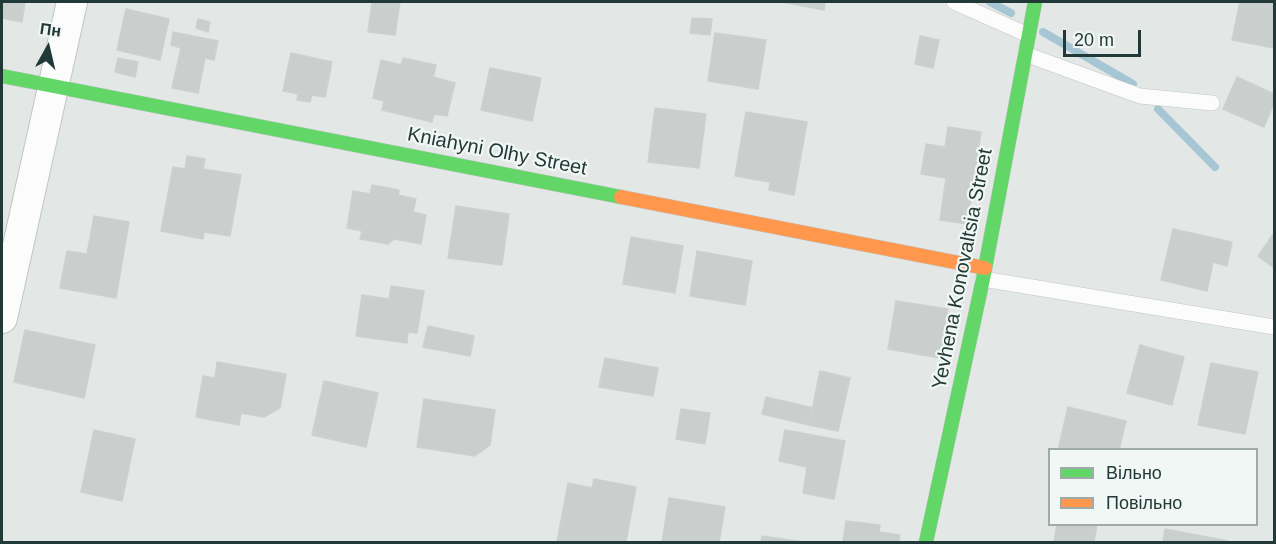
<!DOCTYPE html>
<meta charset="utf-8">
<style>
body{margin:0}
#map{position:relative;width:1276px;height:544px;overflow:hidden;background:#e3e8e7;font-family:Arial,sans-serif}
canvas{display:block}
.frame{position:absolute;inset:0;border:3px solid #223a37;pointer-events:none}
.legend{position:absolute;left:1048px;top:448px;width:210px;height:78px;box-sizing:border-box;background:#f1f7f5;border:2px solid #9eaba9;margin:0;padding:8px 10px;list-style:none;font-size:18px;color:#223a37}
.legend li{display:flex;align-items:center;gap:12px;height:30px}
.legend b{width:30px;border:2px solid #9eaba9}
.north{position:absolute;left:18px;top:18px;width:60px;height:60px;-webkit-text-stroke:4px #f1f7f5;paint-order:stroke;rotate:8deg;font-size:16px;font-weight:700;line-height:24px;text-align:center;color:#223a37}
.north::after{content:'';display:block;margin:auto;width:21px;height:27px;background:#223a37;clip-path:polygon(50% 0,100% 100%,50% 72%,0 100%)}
.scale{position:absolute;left:1063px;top:30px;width:78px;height:27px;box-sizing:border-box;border:3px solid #223a37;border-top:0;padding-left:8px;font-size:18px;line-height:21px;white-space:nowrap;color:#223a37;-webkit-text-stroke:4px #f1f7f5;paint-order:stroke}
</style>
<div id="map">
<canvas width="1276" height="544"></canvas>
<div class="frame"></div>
<ul class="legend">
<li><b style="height:8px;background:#63d668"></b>Вільно</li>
<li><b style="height:8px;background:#ff974d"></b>Повільно</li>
</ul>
<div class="north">Пн</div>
<div class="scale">20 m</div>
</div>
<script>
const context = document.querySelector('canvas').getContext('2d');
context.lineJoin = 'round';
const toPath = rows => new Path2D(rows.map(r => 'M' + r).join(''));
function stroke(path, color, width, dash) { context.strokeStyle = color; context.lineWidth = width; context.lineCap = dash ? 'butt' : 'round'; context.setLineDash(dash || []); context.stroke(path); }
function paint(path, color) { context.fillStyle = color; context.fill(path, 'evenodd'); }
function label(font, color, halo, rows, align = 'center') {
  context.font = font + ' Arial,sans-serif'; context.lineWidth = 4.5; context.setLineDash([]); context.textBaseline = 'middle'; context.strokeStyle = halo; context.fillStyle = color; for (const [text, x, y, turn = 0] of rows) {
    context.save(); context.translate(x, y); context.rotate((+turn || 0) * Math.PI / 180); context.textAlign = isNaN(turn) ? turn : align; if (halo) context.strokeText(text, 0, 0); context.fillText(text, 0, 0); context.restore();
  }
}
const stream = toPath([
 [990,2,1011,13],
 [1043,32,1133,84],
 [1158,109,1215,167]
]);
const building = toPath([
 [2,2,25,2,22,22,2,18,2,2],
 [372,2,400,2,395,35,368,32,372,2],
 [782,2,825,2,824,10,782,2],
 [1240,2,1274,2,1274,48,1232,40,1240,2],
 [126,9,169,19,160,60,117,50,126,9],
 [692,18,712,19,710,35,690,33,692,18],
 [198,19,210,22,208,32,196,28,198,19],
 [173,32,218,41,214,60,205,58,198,93,172,88,181,48,171,45,173,32],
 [715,33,766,40,758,89,708,81,715,33],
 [920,36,939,40,933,68,915,64,920,36],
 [291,53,332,62,325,97,312,95,310,102,297,100,298,94,283,91,291,53],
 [118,58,138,62,135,77,115,72,118,58],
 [403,58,436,65,433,77,455,83,447,116,434,114,432,122,382,110,384,101,373,98,381,60,401,65,403,58],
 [490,68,541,78,532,121,481,110,490,68],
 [1237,77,1274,94,1274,103,1264,127,1223,109,1237,77],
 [655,108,706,114,699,168,648,162,655,108],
 [746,112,807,122,794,195,769,190,770,182,735,176,746,112],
 [948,127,981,132,967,224,940,220,946,178,921,174,926,144,945,147,948,127],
 [187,156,205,159,203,169,241,175,230,236,204,232,203,239,161,231,173,167,185,169,187,156],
 [372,185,399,190,398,195,416,199,413,212,426,215,421,244,394,239,388,244,360,239,362,231,347,228,353,191,370,194,372,185],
 [456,206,509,214,502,265,448,258,456,206],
 [94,216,129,222,116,298,60,288,67,251,87,254,94,216],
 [1173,229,1232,242,1227,266,1213,262,1207,291,1161,280,1173,229],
 [1274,233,1274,268,1258,256,1274,233],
 [631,237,683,246,675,293,623,284,631,237],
 [697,251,752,261,745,305,690,296,697,251],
 [391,286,424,291,417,333,408,332,407,343,356,336,362,295,389,299,391,286],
 [896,301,948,309,940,358,888,349,896,301],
 [428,326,474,336,470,356,423,347,428,326],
 [25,330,95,345,84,398,14,382,25,330],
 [1140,345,1184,357,1172,405,1127,393,1140,345],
 [605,358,658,368,653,396,599,387,605,358],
 [217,362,286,374,280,408,264,417,241,413,239,425,196,417,203,376,215,378,217,362],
 [1211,363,1258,372,1245,434,1198,425,1211,363],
 [820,371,850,378,838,431,809,425,820,371],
 [324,381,378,393,366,447,312,435,324,381],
 [766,397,813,408,809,425,762,414,766,397],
 [424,399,495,410,490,445,475,456,417,447,424,399],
 [1068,407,1126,421,1119,450,1058,450,1068,407],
 [681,409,710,413,705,444,676,439,681,409],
 [94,430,135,439,122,501,81,492,94,430],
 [785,430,845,441,834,499,803,493,807,467,779,461,785,430],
 [594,479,636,487,626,542,557,542,568,483,592,488,594,479],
 [669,498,725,507,719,542,662,542,669,498],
 [846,521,880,525,879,532,900,535,899,542,843,542,846,521],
 [1057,524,1097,524,1094,542,1054,542,1057,524],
 [1165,529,1228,541,1228,542,1163,542,1165,529],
 [762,536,805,542,761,542,762,536]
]);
const lane = toPath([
 [954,2,1028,35],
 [1025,54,1140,96,1212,103],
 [983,279,1274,327]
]);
const street = toPath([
 [2,318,72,2]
]);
const fast = toPath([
 [2,76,621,197],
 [926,542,983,279,1035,2]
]);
const slow = toPath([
 [621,197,985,268]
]);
const streetNames = [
 ["Kniahyni Olhy Street",497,152,11],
 ["Yevhena Konovaltsia Street",963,269,-79]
];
stroke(stream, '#a6c6d4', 8);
paint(building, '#cacfce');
stroke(building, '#ccd1d0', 1.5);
stroke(lane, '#c0c5c4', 16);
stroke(street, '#c0c5c4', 32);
stroke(fast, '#bfc5c4', 15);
stroke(slow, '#bfc5c4', 15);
stroke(lane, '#fbfcfb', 15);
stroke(street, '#fbfcfb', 30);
stroke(fast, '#63d668', 14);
stroke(slow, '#ff974d', 14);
label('20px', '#223a37', '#f1f7f5', streetNames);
</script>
